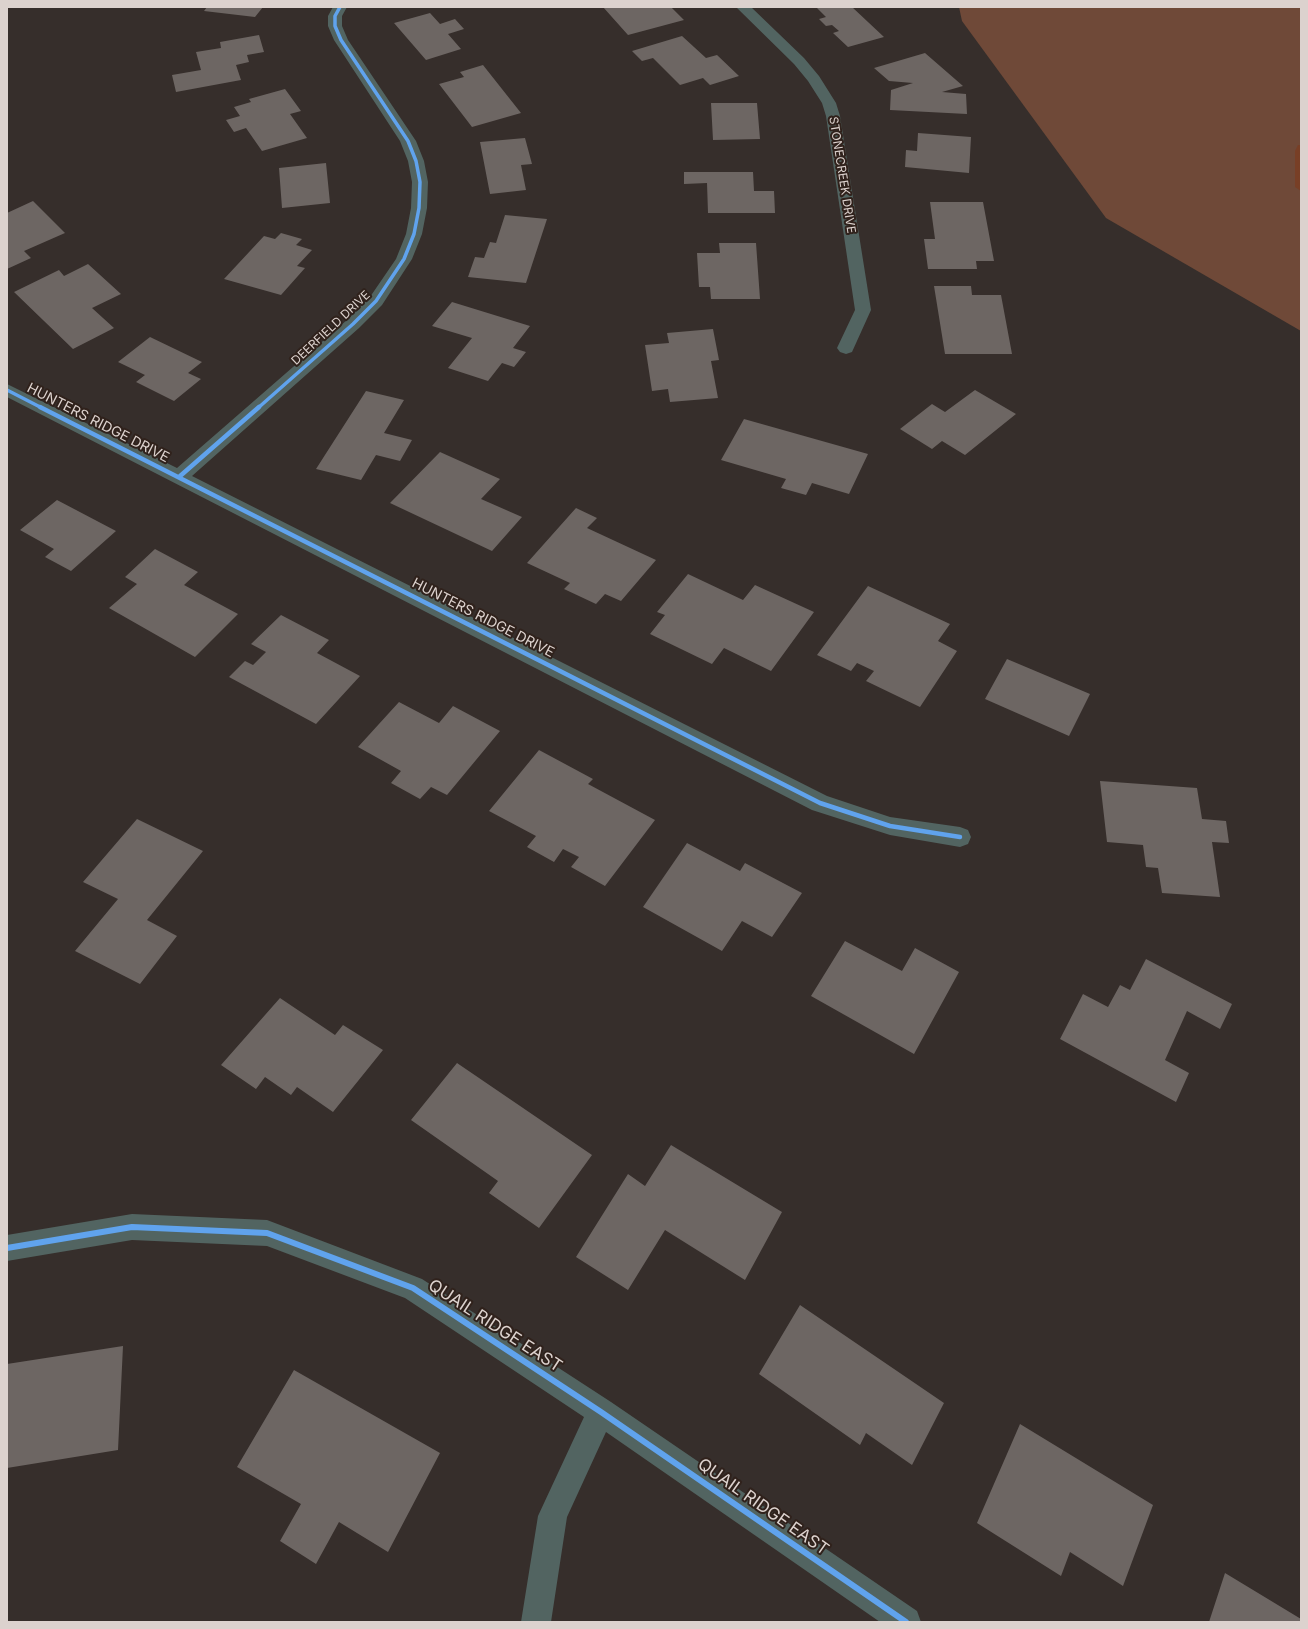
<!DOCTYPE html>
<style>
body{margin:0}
#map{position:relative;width:1308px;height:1629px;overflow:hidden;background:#362e2b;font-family:Inter,sans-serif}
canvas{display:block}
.frame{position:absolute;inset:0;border:8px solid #dcd2ce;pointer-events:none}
</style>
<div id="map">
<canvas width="1308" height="1629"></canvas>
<div class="frame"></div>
</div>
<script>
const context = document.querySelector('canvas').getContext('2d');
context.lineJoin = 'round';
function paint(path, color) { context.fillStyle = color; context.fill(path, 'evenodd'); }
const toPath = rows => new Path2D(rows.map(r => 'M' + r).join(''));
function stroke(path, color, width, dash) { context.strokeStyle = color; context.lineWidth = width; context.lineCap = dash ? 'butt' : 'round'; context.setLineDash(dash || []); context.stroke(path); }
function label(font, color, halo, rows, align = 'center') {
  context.font = font + ' Inter,sans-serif'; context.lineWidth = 4; context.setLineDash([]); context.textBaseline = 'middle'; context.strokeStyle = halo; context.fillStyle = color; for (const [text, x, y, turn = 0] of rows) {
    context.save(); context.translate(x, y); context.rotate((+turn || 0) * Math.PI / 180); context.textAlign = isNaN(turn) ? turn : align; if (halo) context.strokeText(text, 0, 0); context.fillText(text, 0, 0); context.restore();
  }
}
const green = toPath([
 [959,7,1301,7,1301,331,1106,218,962,21]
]);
const stream = toPath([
 [1298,145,1301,145,1301,191,1295,187,1295,151,1298,145]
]);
const building = toPath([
 [207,7,263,7,255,17,204,11],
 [603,7,671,7,684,20,628,35],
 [823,7,852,7,884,37,848,47,833,33,839,31,832,25,826,26,819,19,826,17,817,8],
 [430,13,440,24,455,19,464,29,448,34,461,49,426,60,394,23],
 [259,35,264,52,247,55,249,62,236,65,241,80,176,92,172,75,201,70,196,52,221,48,220,42],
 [682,36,706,58,717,55,739,76,710,85,703,78,680,85,653,58,642,61,632,51],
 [925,53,963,86,942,92,966,94,967,114,890,110,891,90,913,83,889,81,874,68],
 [483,65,521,113,472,127,439,84,464,77,460,72],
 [285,89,301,111,290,114,307,138,262,151,246,128,234,132,226,120,240,116,234,107,251,102,249,99],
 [711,103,757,103,760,139,713,140],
 [918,133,971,137,969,173,905,167,906,150,917,151],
 [525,138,532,164,521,165,526,190,490,194,480,142],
 [326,163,330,203,282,208,279,168],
 [684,172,753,172,754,191,774,191,775,213,708,213,707,183,684,184],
 [33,201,65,233,24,251,31,258,7,269,7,213],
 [930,202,983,202,994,261,976,261,977,269,928,269,924,239,935,239],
 [505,215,547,219,526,283,468,277,475,257,484,258,490,242,496,243],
 [281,233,302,239,296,245,312,250,297,266,305,268,281,295,224,279,264,236,275,239],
 [719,243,756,243,760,299,711,299,710,287,699,287,697,253,720,253],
 [88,264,121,294,92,308,114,328,73,349,14,292,59,270,64,276],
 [934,286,971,286,972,295,1001,295,1012,354,945,354],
 [452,302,530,326,513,348,526,352,514,367,502,363,488,381,448,368,472,338,432,326],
 [713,329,719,360,711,361,718,398,670,402,668,389,652,391,645,345,669,343,667,333],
 [150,337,202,362,188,373,201,379,174,401,136,382,145,375,118,362],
 [975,390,1016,414,965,455,942,441,932,449,900,429,932,404,945,412],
 [366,391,404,400,384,433,412,440,400,461,376,455,361,480,316,469],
 [744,419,868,454,849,494,812,483,806,495,781,488,786,479,721,460],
 [440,452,500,479,481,499,522,517,492,551,390,503],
 [57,500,116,531,71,571,45,557,54,549,20,530],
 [576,508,597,518,587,528,656,560,621,601,605,594,596,604,564,589,570,583,527,563],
 [155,549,198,572,184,585,238,614,195,657,109,608,137,584,125,577],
 [688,574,743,600,755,585,814,612,771,671,724,648,712,664,650,634,665,615,657,612],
 [868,586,950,624,938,641,957,651,920,707,866,681,874,671,857,663,851,671,817,655],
 [281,615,329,640,317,653,360,676,316,724,229,677,245,661,253,665,266,652,251,644],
 [1007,659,1090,694,1069,736,985,699],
 [399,702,439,723,453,706,500,731,447,795,431,787,420,799,391,783,401,771,358,747],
 [539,750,593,779,588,784,655,820,605,886,571,867,579,857,563,849,554,862,527,847,536,836,489,811],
 [1100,781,1197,788,1202,819,1226,821,1229,843,1212,842,1220,897,1162,893,1158,868,1146,867,1143,845,1107,842],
 [137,819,203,851,147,920,177,936,140,984,75,951,118,899,83,882],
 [687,843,740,871,745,863,802,893,772,937,742,921,722,951,643,907],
 [845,941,902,971,915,948,959,972,914,1054,811,996],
 [1146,959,1232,1004,1220,1029,1187,1011,1165,1060,1189,1073,1176,1102,1060,1039,1083,994,1108,1007,1120,985,1130,990],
 [280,998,335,1035,343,1025,383,1050,333,1112,297,1087,291,1095,265,1077,256,1089,221,1065],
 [457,1063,592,1155,539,1228,489,1193,498,1181,411,1120],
 [671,1145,782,1212,745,1280,665,1230,628,1290,576,1257,628,1174,645,1186],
 [800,1305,944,1403,912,1465,866,1433,860,1445,759,1374],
 [123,1346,118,1450,7,1468,7,1364],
 [294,1370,440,1453,388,1552,339,1522,316,1564,280,1541,301,1504,237,1467],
 [1020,1424,1153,1505,1123,1586,1070,1552,1061,1576,977,1523],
 [1225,1573,1301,1619,1301,1622,1209,1622]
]);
const minor = toPath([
 [333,7,347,7,342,16,342,26,348,40,416,141,424,161,428,182,427,208,422,234,412,259,382,305,359,328,192,476,827,796,890,817,960,827,968,830,971,837,968,844,960,847,890,835,812,810,7,397,7,384,177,468,347,320,370,297,396,259,406,234,411,208,412,182,408,161,400,141,334,40,328,26,328,16,333,7],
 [736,7,751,7,804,58,819,76,836,103,840,116,871,310,852,352,846,354,840,352,837,348,855,310,826,116,822,103,808,81,794,64,736,7],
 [132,1214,267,1220,422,1279,611,1402,917,1611,921,1622,880,1622,606,1432,567,1517,551,1622,521,1622,538,1516,584,1417,405,1298,267,1246,132,1240,7,1261,7,1235,132,1214]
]);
const cyclewayFar2 = toPath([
 [7,390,42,408],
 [258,408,353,324,376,301,404,259,414,234,419,208,420,182,416,161,408,141,341,40,335,26,335,16,340,7]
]);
const cyclewayFar1 = toPath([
 [40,407,820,803,890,826,960,837],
 [179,477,259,407]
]);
const cycleway = toPath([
 [7,1248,132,1227,267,1233,413,1288,601,1412,906,1622]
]);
const farStreetnames = [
 ["STONECREEK DRIVE",842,175,81],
 ["DEERFIELD DRIVE",331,328,-43]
];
const streetNames = [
 ["HUNTERS RIDGE DRIVE",98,423,27],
 ["HUNTERS RIDGE DRIVE",483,618,27]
];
const nearStreetnames = [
 ["QUAIL RIDGE EAST",495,1326,33],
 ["QUAIL RIDGE EAST",763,1507,35]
];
paint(green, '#6f4938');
paint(stream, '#783f26');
paint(building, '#6d6663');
paint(minor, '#526461');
stroke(cyclewayFar2, '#60a3ed', 3.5);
stroke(cyclewayFar1, '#60a3ed', 4.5);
stroke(cycleway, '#60a3ed', 6);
label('12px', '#dcd2ce', '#30221c', farStreetnames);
label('14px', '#dcd2ce', '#30221c', streetNames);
label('17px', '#dcd2ce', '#30221c', nearStreetnames);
</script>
